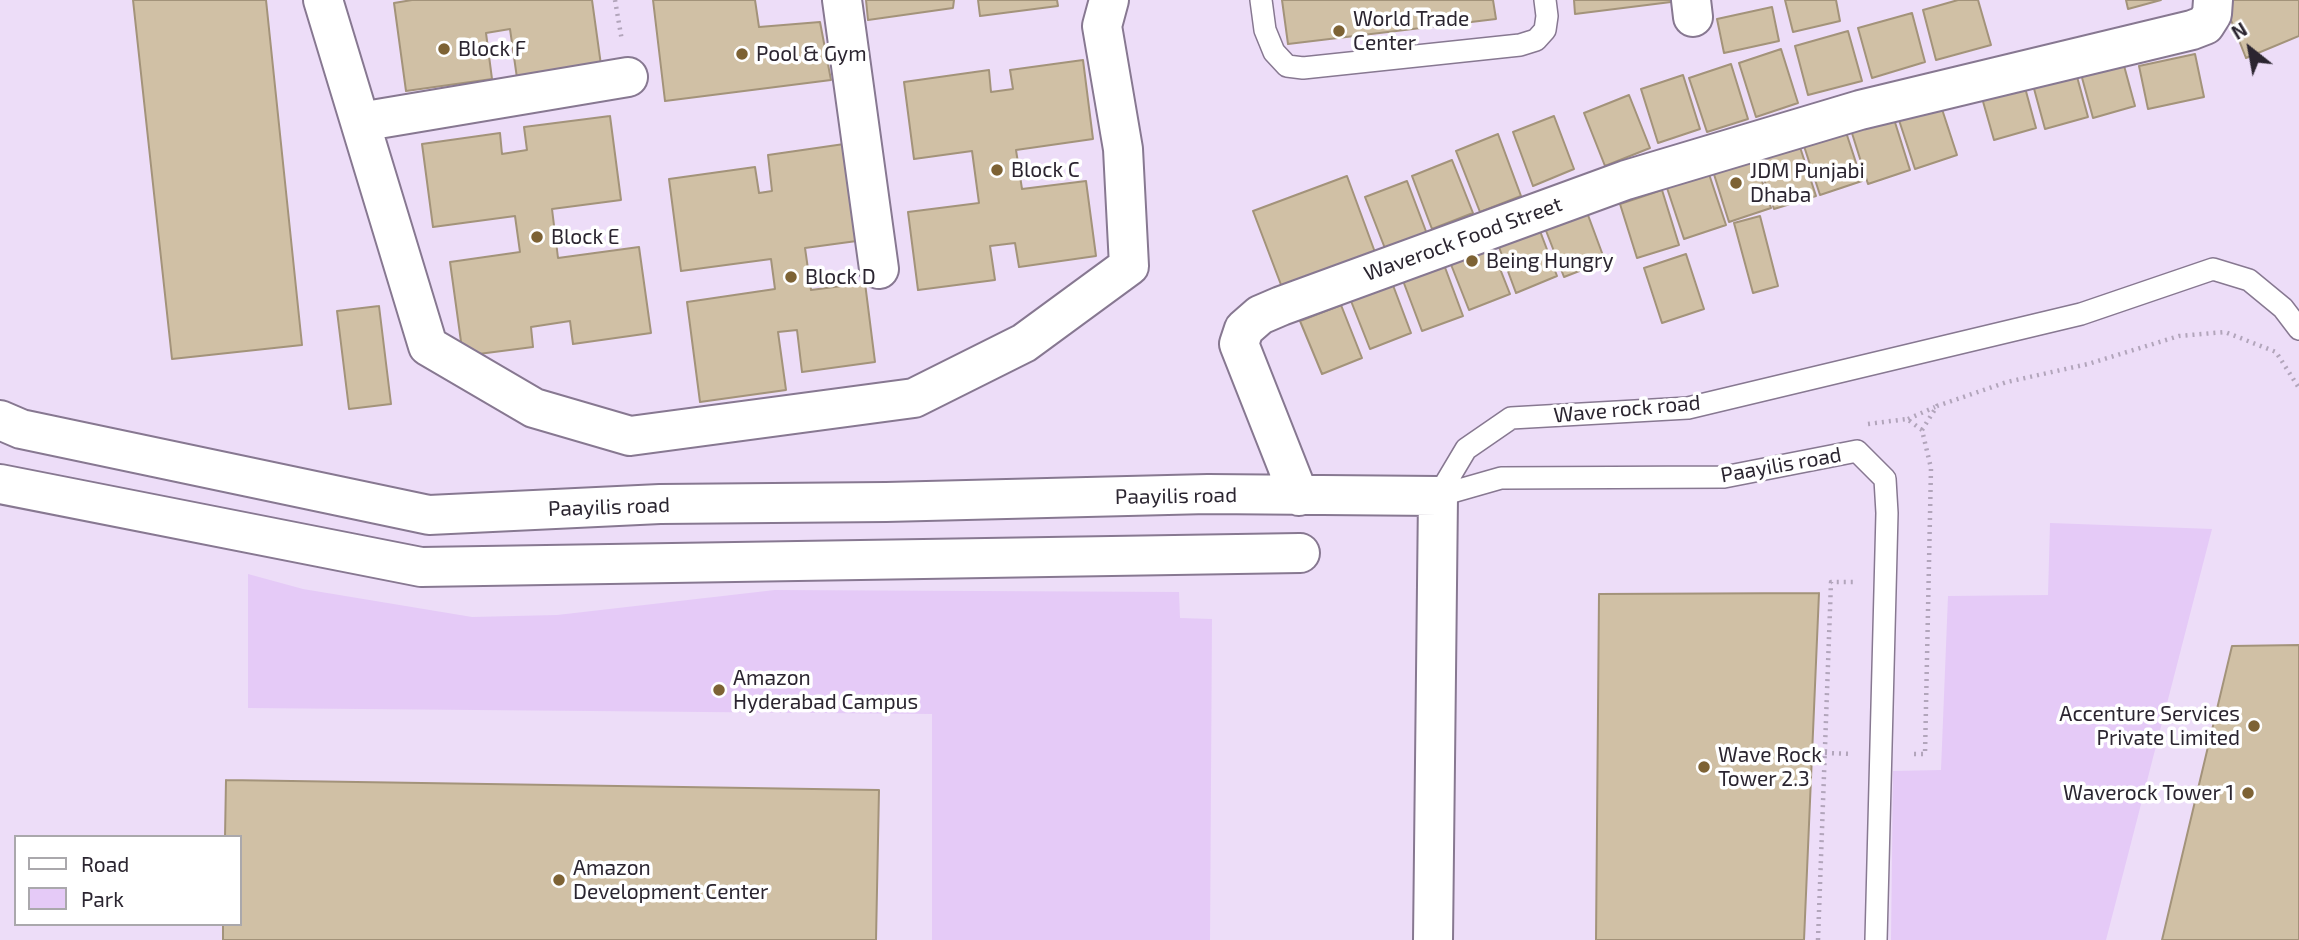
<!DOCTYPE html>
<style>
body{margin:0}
#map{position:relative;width:2299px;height:940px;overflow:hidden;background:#edddf8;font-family:"Exo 2",sans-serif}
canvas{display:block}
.legend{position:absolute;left:14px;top:835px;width:228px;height:91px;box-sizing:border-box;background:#fff;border:2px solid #aaa8ac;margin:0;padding:9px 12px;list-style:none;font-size:21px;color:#2b2530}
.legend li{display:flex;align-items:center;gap:14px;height:35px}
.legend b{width:35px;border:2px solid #aaa8ac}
.north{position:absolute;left:2215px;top:14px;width:70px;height:70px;-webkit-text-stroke:5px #fff;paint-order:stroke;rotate:329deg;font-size:19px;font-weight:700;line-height:28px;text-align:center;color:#2b2530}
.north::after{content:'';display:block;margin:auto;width:24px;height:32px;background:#2b2530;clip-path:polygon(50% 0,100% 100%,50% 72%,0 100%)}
</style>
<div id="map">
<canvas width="2299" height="940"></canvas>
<ul class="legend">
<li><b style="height:9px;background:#fff"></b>Road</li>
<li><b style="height:19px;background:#e5caf7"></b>Park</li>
</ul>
<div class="north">N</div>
</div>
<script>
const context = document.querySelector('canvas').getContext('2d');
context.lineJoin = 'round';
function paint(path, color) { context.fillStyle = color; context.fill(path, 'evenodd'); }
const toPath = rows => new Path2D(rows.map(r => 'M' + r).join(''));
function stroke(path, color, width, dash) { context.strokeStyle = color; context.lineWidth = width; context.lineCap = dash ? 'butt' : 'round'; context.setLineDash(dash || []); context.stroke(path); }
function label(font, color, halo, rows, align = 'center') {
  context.font = font + ' "Exo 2",sans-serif'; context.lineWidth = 7; context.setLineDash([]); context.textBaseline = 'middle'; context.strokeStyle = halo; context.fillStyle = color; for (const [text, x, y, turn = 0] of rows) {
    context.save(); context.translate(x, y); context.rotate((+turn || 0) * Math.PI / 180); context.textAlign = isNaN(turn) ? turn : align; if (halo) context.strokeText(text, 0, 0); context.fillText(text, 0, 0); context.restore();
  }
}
const green = toPath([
 [2050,523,2212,529,2106,940,1891,940,1893,771,1941,770,1948,596,2048,595],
 [248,574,303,589,472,617,557,615,775,590,1179,592,1180,618,1212,619,1210,940,932,940,932,714,248,708]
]);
const building = toPath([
 [133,0,266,0,302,345,172,359,133,0],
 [412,0,592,0,601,65,517,78,510,29,486,33,492,79,406,91,394,3,412,0],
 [653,0,755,0,759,27,820,22,831,80,665,101,653,0],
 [866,0,954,0,953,8,868,20,866,0],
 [978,0,1057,0,1058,6,980,16,978,0],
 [1282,0,1493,0,1496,19,1288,44,1282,0],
 [1574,0,1687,0,1575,14,1574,0],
 [1785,0,1836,0,1840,21,1793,32,1785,0],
 [1958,0,1978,0,1991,45,1936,60,1923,10,1958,0],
 [2126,0,2161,0,2128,9,2126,0],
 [2223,0,2299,0,2299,36,2246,58,2223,0],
 [1772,7,1779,41,1724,53,1717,19,1772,7],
 [1912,13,1925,62,1872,78,1858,28,1912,13],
 [1848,31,1862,81,1808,95,1795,46,1848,31],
 [1781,49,1798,103,1756,117,1739,63,1781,49],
 [2120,51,2135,106,2093,118,2078,63,2120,51],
 [2195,54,2204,97,2148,109,2139,66,2195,54],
 [1083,60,1093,139,1016,150,1022,189,1086,181,1096,256,1019,267,1015,243,990,246,995,280,918,290,908,212,979,203,972,151,914,159,904,82,989,70,991,92,1013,89,1010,70,1083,60],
 [2073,62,2088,117,2045,129,2030,74,2073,62],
 [1731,64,1748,119,1707,132,1689,78,1731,64],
 [2021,73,2036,128,1994,140,1978,84,2021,73],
 [1683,75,1700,129,1658,143,1641,89,1683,75],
 [1629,95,1650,148,1605,166,1584,113,1629,95],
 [1939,100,1957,155,1915,169,1897,114,1939,100],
 [610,116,621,200,552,209,558,258,639,247,651,333,573,344,570,321,531,327,533,347,463,356,450,262,520,252,515,216,433,227,422,144,500,133,502,154,527,150,524,127,610,116],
 [1554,116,1574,169,1533,186,1513,132,1554,116],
 [1893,116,1910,170,1868,184,1851,130,1893,116],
 [1844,126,1862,181,1820,195,1802,140,1844,126],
 [1498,134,1521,196,1480,212,1456,151,1498,134],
 [1798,141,1816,196,1774,209,1756,155,1798,141],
 [851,143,864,240,805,248,811,290,865,283,875,362,802,372,797,330,778,332,786,390,700,402,687,302,775,289,771,259,681,271,669,179,755,167,759,193,772,191,768,155,851,143],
 [1753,154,1771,208,1729,222,1712,168,1753,154],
 [1452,160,1473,213,1432,229,1412,176,1452,160],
 [1708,171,1726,225,1684,239,1666,185,1708,171],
 [1347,176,1376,255,1283,290,1253,211,1347,176],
 [1407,181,1427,234,1386,251,1365,197,1407,181],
 [1662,190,1679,245,1637,258,1620,204,1662,190],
 [1585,207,1605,261,1564,277,1543,223,1585,207],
 [1760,216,1778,286,1753,293,1734,223,1760,216],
 [1537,223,1557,276,1516,293,1496,239,1537,223],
 [1489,241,1510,294,1469,310,1448,257,1489,241],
 [1686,254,1704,309,1662,323,1644,268,1686,254],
 [1443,262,1463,316,1422,331,1402,278,1443,262],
 [1391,280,1411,333,1370,349,1349,296,1391,280],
 [1341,305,1362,358,1322,374,1300,321,1341,305],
 [379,306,391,404,349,409,337,311,379,306],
 [1819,593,1804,940,1596,940,1599,594,1819,593],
 [2299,645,2299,940,2162,940,2232,646,2299,645],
 [226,780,879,790,876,940,223,940,223,924,240,924,240,837,225,837,226,780]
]);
const path = toPath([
 [615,0,622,41],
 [1908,419,1935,407],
 [1868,424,1907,419,1922,430,1931,468,1925,754,1910,754],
 [1922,430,1937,406,2007,382,2088,364,2179,336,2225,332,2276,352,2299,388],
 [1825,753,1852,754],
 [1818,940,1831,582,1857,582]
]);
const lane = toPath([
 [1261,0,1265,30,1274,52,1287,66,1303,68,1520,45,1536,40,1545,30,1547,16,1545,0],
 [1438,496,1466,449,1511,418,1688,408,2081,314,2213,269,2249,280,2283,308,2299,329],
 [1438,496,1501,478,1724,477,1857,451,1885,479,1887,513,1876,940]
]);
const street = toPath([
 [323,0,428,346,534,408,630,436,914,398,1024,343,1129,266,1123,149,1102,26,1109,0],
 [842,0,879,269],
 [1691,0,1693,17],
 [360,122,628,77],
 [0,420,21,429,429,515,660,504,886,502,1208,494,1438,496,1433,940],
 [0,484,421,567,1300,553],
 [1299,496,1239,344,1244,329,1260,315,1281,306,1626,180,1860,110,2192,30,2205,25,2212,14,2213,0]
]);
const markers = [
 [1339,31,7,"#7d6234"],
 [444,49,7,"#7d6234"],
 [742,54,7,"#7d6234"],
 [997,170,7,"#7d6234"],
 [1736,183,7,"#7d6234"],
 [537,237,7,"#7d6234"],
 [1472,261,7,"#7d6234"],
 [791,277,7,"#7d6234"],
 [719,690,7,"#7d6234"],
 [2254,726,7,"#7d6234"],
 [1704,767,7,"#7d6234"],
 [2248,793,7,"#7d6234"],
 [559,880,7,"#7d6234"]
];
const poiNames = [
 ["World Trade",1353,19],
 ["Center",1353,43],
 ["Block F",458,49],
 ["Pool & Gym",756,54],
 ["Block C",1011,170],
 ["JDM Punjabi",1750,171],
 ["Dhaba",1750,195],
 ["Block E",551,237],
 ["Being Hungry",1486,261],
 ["Block D",805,277],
 ["Amazon",733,678],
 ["Hyderabad Campus",733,702],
 ["Accenture Services",2240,714,"right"],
 ["Private Limited",2240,738,"right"],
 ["Wave Rock",1718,755],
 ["Tower 2.3",1718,779],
 ["Waverock Tower 1",2234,793,"right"],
 ["Amazon",573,868],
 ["Development Center",573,892]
];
const streetNames = [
 ["Waverock Food Street",1463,239,-20],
 ["Wave rock road",1627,409,-5],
 ["Paayilis road",1781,465,-10],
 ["Paayilis road",1176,496,-1],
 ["Paayilis road",609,507,-2]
];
paint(green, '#e5caf7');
paint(building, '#d0c0a5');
stroke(building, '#a3937a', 2);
stroke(lane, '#877891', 24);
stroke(street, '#877891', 42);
stroke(path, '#b2a5bb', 4.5, [2, 5]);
stroke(lane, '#fff', 21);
stroke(street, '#fff', 38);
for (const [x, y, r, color] of markers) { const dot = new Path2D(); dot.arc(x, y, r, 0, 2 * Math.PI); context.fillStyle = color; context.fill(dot); stroke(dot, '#fff', 2.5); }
label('21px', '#2b2530', '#fff', poiNames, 'left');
label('21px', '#2b2530', '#fff', streetNames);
</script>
